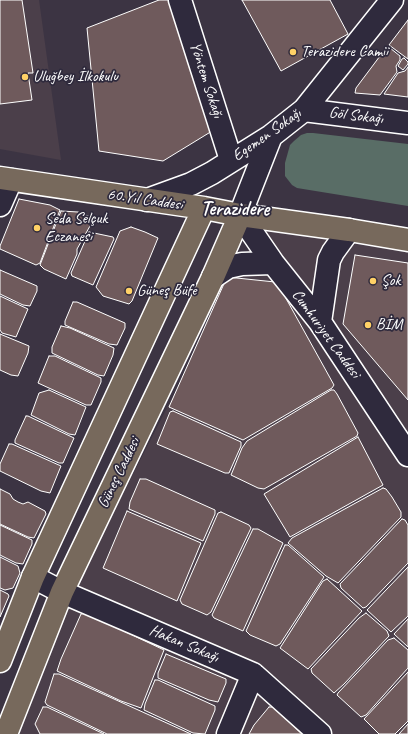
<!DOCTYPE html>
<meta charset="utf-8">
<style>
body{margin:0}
canvas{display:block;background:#3c3443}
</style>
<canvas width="408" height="734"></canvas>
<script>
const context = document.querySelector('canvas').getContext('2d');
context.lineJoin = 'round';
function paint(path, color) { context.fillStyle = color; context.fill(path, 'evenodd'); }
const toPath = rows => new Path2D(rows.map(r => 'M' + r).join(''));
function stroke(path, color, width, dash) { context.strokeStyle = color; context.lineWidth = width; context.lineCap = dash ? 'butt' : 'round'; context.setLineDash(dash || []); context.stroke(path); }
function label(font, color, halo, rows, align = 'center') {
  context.font = font + ' Caveat,sans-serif'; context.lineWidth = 3.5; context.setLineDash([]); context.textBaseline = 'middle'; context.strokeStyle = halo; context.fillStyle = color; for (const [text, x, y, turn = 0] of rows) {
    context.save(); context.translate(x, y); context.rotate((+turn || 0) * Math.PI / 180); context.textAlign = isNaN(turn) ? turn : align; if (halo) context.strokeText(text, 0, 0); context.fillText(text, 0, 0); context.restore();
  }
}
const built = toPath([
 [0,0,39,0,61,160,0,149],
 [259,229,408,252,408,734,18,734,78,581]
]);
const green = toPath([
 [307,133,313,133,408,144,408,206,297,188,292,185,285,176,285,163,290,145,294,141,301,135]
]);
const building = toPath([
 [0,0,22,0,33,73,28,73,32,100,0,104,0,0],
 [159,0,169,0,217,128,163,161,99,151,87,28,159,0],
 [242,0,330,0,348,34,281,71,242,0],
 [408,20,408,59,389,45,408,20],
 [386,48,390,48,400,56,400,60,396,66,397,72,380,95,355,93,356,88,386,48],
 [404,58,408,62,408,64,403,70,398,66,402,59,404,58],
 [408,67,408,97,384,94,398,73,405,71,408,67],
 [19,199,50,205,60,210,40,263,36,265,0,249,0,246,19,199],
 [61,211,78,212,93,218,90,226,77,249,77,254,66,279,44,269,40,265,61,211],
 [131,227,145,232,158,238,132,301,129,304,103,296,96,287,120,231,131,227],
 [89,232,113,237,114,239,93,285,72,276,71,273,89,232],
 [355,255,408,263,408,400,343,324,355,255],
 [0,270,37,286,37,291,30,306,23,305,0,294,0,270],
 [227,277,275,282,278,284,334,385,332,388,243,440,169,407,227,277],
 [0,296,28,309,16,337,2,333,0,330,0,296],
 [73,302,77,302,125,323,125,328,117,345,109,344,65,325,65,321,73,302],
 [61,326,70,328,114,348,113,355,104,376,98,375,52,353,52,347,61,326],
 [0,334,29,346,28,353,18,376,11,375,0,370,0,334],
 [49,356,55,356,101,378,101,382,91,405,86,405,38,383,49,356],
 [49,390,86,407,75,435,69,434,31,415,39,393,49,390],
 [331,390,334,390,337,394,358,433,357,436,264,489,258,488,231,475,242,448,247,441,331,390],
 [173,411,241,442,241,446,229,473,225,473,157,444,170,412,173,411],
 [26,416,28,416,74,438,63,463,59,463,15,443,15,440,26,416],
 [358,437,383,485,290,537,264,494,358,437],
 [9,444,12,444,61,466,50,493,41,491,0,471,0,464,9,444],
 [140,479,146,479,215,510,215,514,203,541,129,509,130,502,140,479],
 [383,488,386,489,392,497,401,512,401,517,338,583,326,576,288,543,292,538,383,488],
 [0,489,10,494,13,499,18,502,23,504,28,502,45,511,46,514,34,538,28,537,0,524,0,489],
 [127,511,201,543,177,601,103,568,127,511],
 [221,512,249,525,251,528,211,612,207,615,182,604,180,600,218,513,221,512],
 [402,519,405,520,408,525,408,563,366,607,363,608,341,588,340,584,402,519],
 [0,525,32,540,32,544,23,564,16,563,0,555,0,525],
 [253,529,258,529,283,543,243,631,214,618,212,615,253,529],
 [285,545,288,545,324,577,280,644,276,646,250,635,246,631,285,545],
 [0,557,18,566,20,573,13,588,5,590,0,588,0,557],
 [408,567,408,616,391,632,367,610,408,567],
 [327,579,362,611,308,669,280,648,323,581,327,579],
 [0,590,8,594,9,596,0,617,0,590],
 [86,613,164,650,141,708,121,701,57,671,61,659,81,614,86,613],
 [366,613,387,631,389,636,344,684,334,693,312,673,311,669,359,618,366,613],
 [408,619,408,647,394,634,408,619],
 [394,638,408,650,408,668,366,715,361,717,337,695,338,693,388,640,394,638],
 [166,654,226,679,226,683,218,702,209,700,158,678,158,673,166,654],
 [408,672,408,721,395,734,379,734,364,719,408,672],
 [54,674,59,674,191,734,107,734,47,705,45,702,54,674],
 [155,680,158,680,215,706,215,710,205,734,193,733,144,710,145,704,155,680],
 [43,707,47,707,104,734,40,734,35,724,43,707],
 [269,707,273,707,302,734,249,734,254,725,269,707],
 [408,724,408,734,399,734,408,724]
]);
const minor = toPath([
 [180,0,231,160],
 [304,110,408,123],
 [271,136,240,215,273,263,320,322,408,455],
 [147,200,191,184,212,173,271,136,304,110,392,0],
 [0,205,11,180],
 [213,277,228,267,242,264,273,263],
 [320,322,329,260,333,252,349,230],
 [33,577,62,592,253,674,320,734],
 [228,734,253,674]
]);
const major = toPath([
 [0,178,204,208,240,215,349,230,408,240],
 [0,661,33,577,204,208],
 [6,734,62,592,213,277,240,215]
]);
const markers = [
 [293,52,4,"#ffd166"],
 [25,77,4,"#ffd166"],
 [37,228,4,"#ffd166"],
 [373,281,4,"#ffd166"],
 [129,291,4,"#ffd166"],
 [368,325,4,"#ffd166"]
];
const poiNames = [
 ["Terazidere Camii",301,52],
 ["Uluğbey İlkokulu",33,77],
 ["Seda Selçuk",45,219],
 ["Eczanesi",45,237],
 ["Şok",381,281],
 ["Güneş Büfe",137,291],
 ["BİM",376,325]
];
const streetNames = [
 ["Yöntem Sokağı",206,80,72],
 ["Göl Sokağı",356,116,7],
 ["Egemen Sokağı",267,135,-35],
 ["60.Yıl Caddesi",145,200,8],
 ["Cumhuriyet Caddesi",326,334,54],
 ["Güneş Caddesi",119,473,-64],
 ["Hakan Sokağı",184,644,23]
];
const districtNames = [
 ["Terazidere",235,210]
];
paint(built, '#4b3f4a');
paint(green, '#596d66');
paint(building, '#6f5a5c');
stroke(building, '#fff', 1);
stroke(minor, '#fff', 25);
stroke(major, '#fff', 25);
stroke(minor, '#2f2a3d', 22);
stroke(major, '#77695c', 22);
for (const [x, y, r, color] of markers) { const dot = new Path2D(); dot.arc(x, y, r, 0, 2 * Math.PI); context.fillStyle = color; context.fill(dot); stroke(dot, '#2f2a3d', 1.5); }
label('16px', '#fff', '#2f2a3d', poiNames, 'left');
label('16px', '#fff', '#2f2a3d', streetNames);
label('bold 20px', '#fff', '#2f2a3d', districtNames);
</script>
